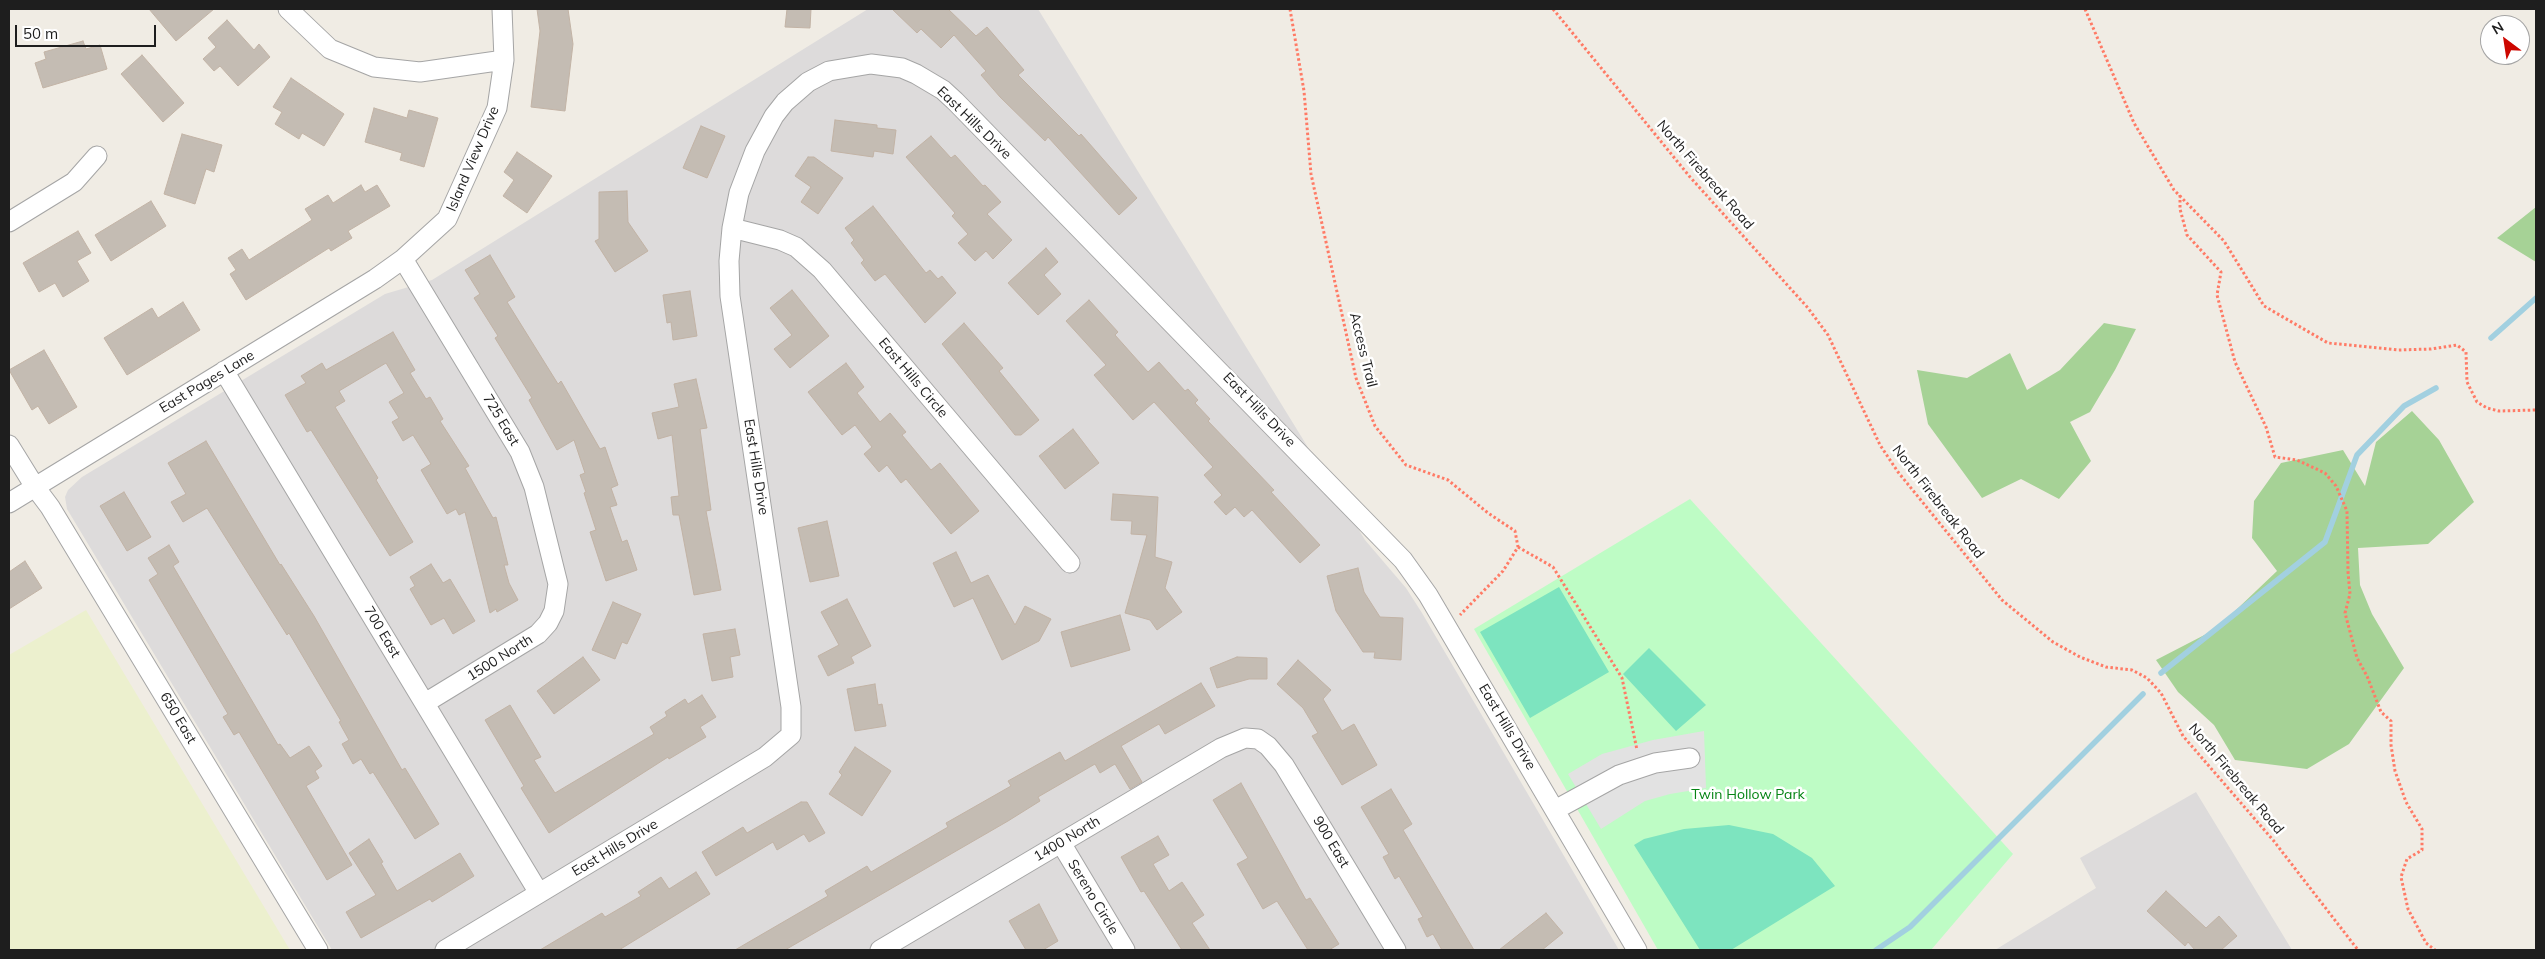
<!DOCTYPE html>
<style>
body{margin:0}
#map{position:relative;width:2545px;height:959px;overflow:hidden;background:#f0ece4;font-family:Mulish,sans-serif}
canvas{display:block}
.frame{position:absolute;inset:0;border:10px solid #1e1e1e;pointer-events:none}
.north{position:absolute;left:2480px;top:15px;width:50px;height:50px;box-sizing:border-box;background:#fff;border:1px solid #a5a5a5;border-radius:50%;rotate:329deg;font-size:14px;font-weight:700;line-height:20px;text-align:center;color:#1e1e1e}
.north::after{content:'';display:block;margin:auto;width:18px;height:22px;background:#cd0700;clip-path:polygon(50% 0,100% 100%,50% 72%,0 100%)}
.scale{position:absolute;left:15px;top:25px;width:141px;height:22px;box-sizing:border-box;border:2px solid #1e1e1e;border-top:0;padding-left:6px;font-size:15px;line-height:18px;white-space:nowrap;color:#1e1e1e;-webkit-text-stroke:4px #fff;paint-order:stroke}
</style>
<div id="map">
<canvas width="2545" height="959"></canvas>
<div class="frame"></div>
<div class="north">N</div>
<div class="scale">50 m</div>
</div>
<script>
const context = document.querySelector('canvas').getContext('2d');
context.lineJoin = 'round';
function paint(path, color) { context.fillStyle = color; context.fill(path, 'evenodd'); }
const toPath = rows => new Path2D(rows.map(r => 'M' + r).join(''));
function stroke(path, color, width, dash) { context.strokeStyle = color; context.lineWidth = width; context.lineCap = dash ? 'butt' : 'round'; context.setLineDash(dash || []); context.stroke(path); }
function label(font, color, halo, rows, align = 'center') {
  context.font = font + ' Mulish,sans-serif'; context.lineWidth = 5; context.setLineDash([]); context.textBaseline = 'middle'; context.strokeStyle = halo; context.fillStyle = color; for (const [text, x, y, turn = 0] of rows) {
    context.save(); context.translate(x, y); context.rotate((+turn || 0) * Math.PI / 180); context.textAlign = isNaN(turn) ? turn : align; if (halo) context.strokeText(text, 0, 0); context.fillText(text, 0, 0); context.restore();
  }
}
const residential = toPath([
 [868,9,1038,9,1365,540,1406,588,1422,613,1619,950,332,950,67,509,65,497,68,490,82,477,385,294,432,280],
 [2196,792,2292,950,1995,950,2096,888,2080,858]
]);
const farmland = toPath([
 [86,610,290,950,9,950,9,655]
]);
const forest = toPath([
 [2536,207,2536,262,2497,238],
 [2104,323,2136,329,2115,370,2090,412,2070,422,2091,461,2059,499,2021,479,1982,498,1928,424,1917,370,1967,378,2010,353,2027,390,2060,370],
 [2412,411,2439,440,2474,502,2428,544,2358,548,2360,585,2372,614,2404,668,2349,744,2307,769,2235,760,2214,725,2178,692,2156,660,2216,629,2277,571,2252,538,2254,501,2281,463,2343,450,2365,486,2376,442]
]);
const park = toPath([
 [1690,499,2013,854,1931,950,1658,950,1474,629]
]);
const pitch = toPath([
 [1559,587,1609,672,1530,718,1480,632],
 [1649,648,1706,705,1676,731,1623,674],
 [1729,825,1773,834,1812,858,1835,886,1731,950,1700,950,1634,845,1644,839,1684,829]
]);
const parking = toPath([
 [1704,731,1706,788,1670,794,1645,801,1601,829,1568,774,1602,754,1653,740]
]);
const stream = toPath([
 [2491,338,2536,298],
 [2161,673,2325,542,2357,455,2404,406,2436,388],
 [1876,950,1910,927,2143,694]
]);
const building = toPath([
 [149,9,214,9,176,41,149,9],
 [537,9,568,9,573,44,565,111,531,107,540,31,537,9],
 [787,9,811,9,810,28,785,27,787,9],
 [892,9,948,9,976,36,987,27,1024,70,1018,75,1079,136,1081,134,1137,198,1119,215,1048,137,1045,141,1000,97,981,75,986,71,954,35,941,48,921,29,917,33,892,9],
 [227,20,254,50,259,44,270,57,238,86,220,66,214,71,203,59,216,47,208,38,227,20],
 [83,41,86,49,100,45,107,69,43,88,35,63,46,59,44,52,83,41],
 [142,55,184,103,163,122,121,74,142,55],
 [291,78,344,114,324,146,302,133,299,139,275,124,282,112,273,107,291,78],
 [374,108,407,118,409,110,438,118,424,167,400,160,402,153,365,142,374,108],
 [835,120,877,125,877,128,896,130,893,154,874,151,873,157,831,151,835,120],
 [701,126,725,136,707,178,683,168,701,126],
 [182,134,222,145,214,172,206,169,195,204,164,194,182,134],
 [931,136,951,158,955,155,983,186,985,185,1001,202,987,214,1012,240,993,259,986,251,975,261,958,243,968,234,952,216,955,213,906,157,931,136],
 [517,152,552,176,527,213,503,196,514,180,504,172,517,152],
 [808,157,814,157,843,178,818,214,801,202,811,187,795,176,808,157],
 [361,185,365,192,377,185,390,206,348,231,352,238,331,251,329,248,246,300,230,274,236,270,228,258,242,249,249,260,312,220,305,209,328,195,333,203,361,185],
 [627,191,628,222,648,251,615,272,595,241,599,239,599,192,627,191],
 [151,201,166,226,111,261,95,235,151,201],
 [873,206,926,273,930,270,938,279,942,276,956,293,925,323,885,274,875,281,861,263,864,260,851,243,854,240,845,228,873,206],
 [78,231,91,253,77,261,89,281,63,297,55,283,39,292,23,263,78,231],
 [1046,248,1058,262,1044,275,1061,294,1038,315,1008,283,1046,248],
 [490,255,515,297,507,302,558,384,561,381,600,449,605,447,618,485,611,488,617,505,610,507,622,542,627,540,637,570,606,581,590,532,596,530,584,493,586,492,580,475,585,473,574,440,557,450,529,400,532,398,495,338,498,336,474,298,480,294,465,270,490,255],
 [792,290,829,336,790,368,774,349,792,335,770,308,792,290],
 [690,291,697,336,673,340,671,322,667,323,663,295,690,291],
 [1089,300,1118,332,1115,335,1148,372,1159,362,1185,391,1188,389,1198,400,1195,403,1210,419,1208,421,1274,490,1271,492,1320,545,1300,563,1252,510,1244,517,1235,507,1226,515,1214,502,1222,495,1204,475,1213,467,1154,402,1133,420,1094,375,1106,365,1066,321,1089,300],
 [183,302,200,330,127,375,104,338,152,308,158,318,183,302],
 [964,323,1003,368,999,371,1039,420,1021,435,1015,435,942,344,964,323],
 [393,332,415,370,410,373,426,399,430,397,443,419,440,421,469,466,465,468,493,518,496,517,508,565,504,565,509,583,518,600,497,612,496,609,490,613,465,512,459,515,456,509,447,514,421,470,431,464,413,435,403,441,392,422,399,418,389,402,404,393,386,363,339,391,345,401,335,407,378,478,376,480,413,542,390,556,311,430,307,432,285,395,306,383,301,376,322,363,326,370,393,332],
 [44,350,77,407,49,424,38,406,32,410,9,370,44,350],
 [846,363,864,387,857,393,880,422,890,413,906,432,902,435,931,470,940,463,979,511,951,534,906,479,901,483,887,465,879,472,864,454,872,447,855,425,842,435,808,392,846,363],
 [696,379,707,428,700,429,711,510,706,511,721,590,694,595,679,515,673,515,671,497,679,496,672,435,658,439,652,413,679,407,674,384,696,379],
 [1073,429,1099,463,1065,489,1039,456,1073,429],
 [206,441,280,565,281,564,314,616,402,770,405,768,439,824,415,839,373,772,370,774,361,759,353,764,342,744,349,740,339,722,341,721,289,633,287,635,207,508,183,522,171,502,186,494,168,463,206,441],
 [124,492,151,537,127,551,100,506,124,492],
 [1113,494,1158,497,1155,557,1172,562,1165,588,1182,612,1157,630,1150,620,1125,613,1147,535,1131,534,1132,521,1111,520,1113,494],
 [827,521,839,576,810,582,798,528,827,521],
 [169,545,179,562,173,566,278,745,280,744,290,758,309,746,322,766,315,771,319,778,306,786,352,865,327,880,239,732,234,735,223,717,228,714,149,580,158,574,148,558,169,545],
 [956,552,971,583,988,575,1015,625,1025,606,1051,619,1039,641,1002,660,973,598,954,607,933,563,956,552],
 [25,561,42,588,9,609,9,572,25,561],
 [431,564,443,583,450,579,475,621,453,634,444,618,431,625,410,589,415,586,410,577,431,564],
 [1358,568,1364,592,1380,617,1403,618,1401,660,1374,658,1375,652,1363,652,1336,611,1327,576,1358,568],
 [847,599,871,646,851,657,854,663,828,676,818,656,839,645,821,612,847,599],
 [613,602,641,614,627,644,622,642,615,659,592,650,613,602],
 [1120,615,1130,650,1071,667,1061,632,1120,615],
 [735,629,740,655,730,657,733,677,712,681,703,634,735,629],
 [583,657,600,680,554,714,537,691,583,657],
 [1237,657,1267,658,1267,679,1249,679,1217,688,1210,668,1237,657],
 [1298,660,1331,690,1323,699,1342,731,1354,724,1377,765,1342,785,1312,736,1318,733,1303,708,1277,684,1298,660],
 [1201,683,1215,706,1165,734,1159,724,1121,746,1142,782,1130,789,1115,764,1100,773,1095,764,1038,797,1040,801,1008,821,785,950,735,950,828,896,825,891,867,866,871,872,948,827,946,823,1011,786,1008,781,1060,752,1065,761,1201,683],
 [875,684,878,705,882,704,886,726,855,731,847,689,875,684],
 [702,695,716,717,700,727,706,737,669,759,668,757,549,833,521,788,524,786,485,720,510,705,541,757,534,760,555,793,654,734,650,727,667,716,665,712,685,699,688,704,702,695],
 [855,747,891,771,862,816,829,794,842,775,839,772,855,747],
 [1241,783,1306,900,1310,898,1339,944,1329,950,1308,950,1277,901,1263,909,1237,864,1248,858,1213,800,1241,783],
 [1391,789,1412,824,1403,830,1474,950,1442,950,1433,934,1427,937,1418,919,1423,917,1399,876,1395,879,1383,857,1389,854,1361,807,1391,789],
 [801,802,807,802,825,833,809,842,804,834,777,850,773,842,716,876,702,852,743,827,747,833,801,802],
 [1158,836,1169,855,1153,864,1169,891,1182,882,1204,915,1192,923,1210,950,1182,950,1144,891,1141,892,1121,857,1158,836],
 [369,839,383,862,381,863,397,891,460,853,474,876,432,902,430,899,361,938,346,912,376,895,349,853,369,839],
 [696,872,710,894,619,950,540,950,602,913,605,917,641,896,638,892,661,877,669,889,696,872],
 [2166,891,2206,928,2219,916,2237,936,2221,950,2195,950,2188,942,2185,946,2147,911,2166,891],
 [1039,904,1058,941,1043,950,1026,950,1009,921,1039,904],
 [1546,913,1563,933,1542,950,1499,950,1546,913]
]);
const path = toPath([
 [1290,9,1304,91,1311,174,1356,378,1375,426,1406,465,1448,480,1488,513,1515,531,1518,547,1503,571,1460,615],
 [1553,9,1690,177,1808,308,1828,335,1880,445,1898,472,2002,600,2053,642,2080,657,2106,667,2132,670,2147,678,2161,693,2183,736,2273,840,2358,950],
 [2085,9,2134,123,2174,190,2224,241,2264,306,2328,343,2398,350,2431,349,2457,345,2466,352,2467,382,2477,402,2487,408,2499,411,2536,410],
 [2180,195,2180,209,2187,235,2221,272,2217,295,2235,362,2266,427,2275,457,2297,460,2325,473,2336,486,2347,511,2348,572,2350,594,2345,613,2357,658,2367,676,2381,712,2391,721,2391,745,2395,771,2406,802,2422,829,2422,850,2407,859,2401,877,2408,909,2426,943,2435,950],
 [1518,547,1553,567,1622,678,1637,750]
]);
const minor = toPath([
 [288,9,330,49,374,67,420,72,504,60],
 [9,222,74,182,97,156],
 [732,228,780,240,796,247,822,270,1070,563],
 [403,259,520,452,534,487,558,584,554,611,548,623,538,634,425,703],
 [224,371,539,893],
 [9,445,35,487,50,507,318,950],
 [9,503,375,279,403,259,447,219,497,108,504,60,502,9],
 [1555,810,1619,775,1655,763,1690,758],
 [1061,843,1125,950],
 [445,950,765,757,791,735,791,707,730,296,729,261,732,228,739,193,755,151,774,116,785,102,808,82,829,71,871,64,902,68,916,74,943,90,955,101,1403,560,1428,595,1637,950],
 [880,950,1221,748,1245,738,1258,739,1268,746,1284,765,1396,950]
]);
const streetNames = [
 ["East Hills Drive",974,123,44],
 ["Island View Drive",473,159,-67],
 ["North Firebreak Road",1705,175,49],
 ["Access Trail",1363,350,76],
 ["East Hills Circle",913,378,50],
 ["East Pages Lane",207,382,-31],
 ["East Hills Drive",1259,410,46],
 ["725 East",501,420,59],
 ["East Hills Drive",756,467,81],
 ["North Firebreak Road",1938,502,52],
 ["700 East",382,632,59],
 ["1500 North",500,658,-32],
 ["650 East",178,718,59],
 ["East Hills Drive",1507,727,59],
 ["North Firebreak Road",2236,779,50],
 ["1400 North",1067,839,-31],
 ["900 East",1331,842,59],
 ["East Hills Drive",615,848,-31],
 ["Sereno Circle",1093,897,59]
];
const parkNames = [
 ["Twin Hollow Park",1748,795]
];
paint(residential, '#dddbdb');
paint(farmland, '#ecf0ce');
paint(forest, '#a6d296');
paint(park, '#befcc5');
paint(pitch, '#7de4bf');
paint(parking, '#e2e2e2');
stroke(stream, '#a2d0e0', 5.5);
paint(building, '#c4bcb3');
stroke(building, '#c2b3a5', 1);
stroke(minor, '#a5a5a5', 21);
stroke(path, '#ff7b66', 3, [2.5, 2.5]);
stroke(minor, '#fff', 19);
label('14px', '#1e1e1e', '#fff', streetNames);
label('14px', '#058414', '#fff', parkNames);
</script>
